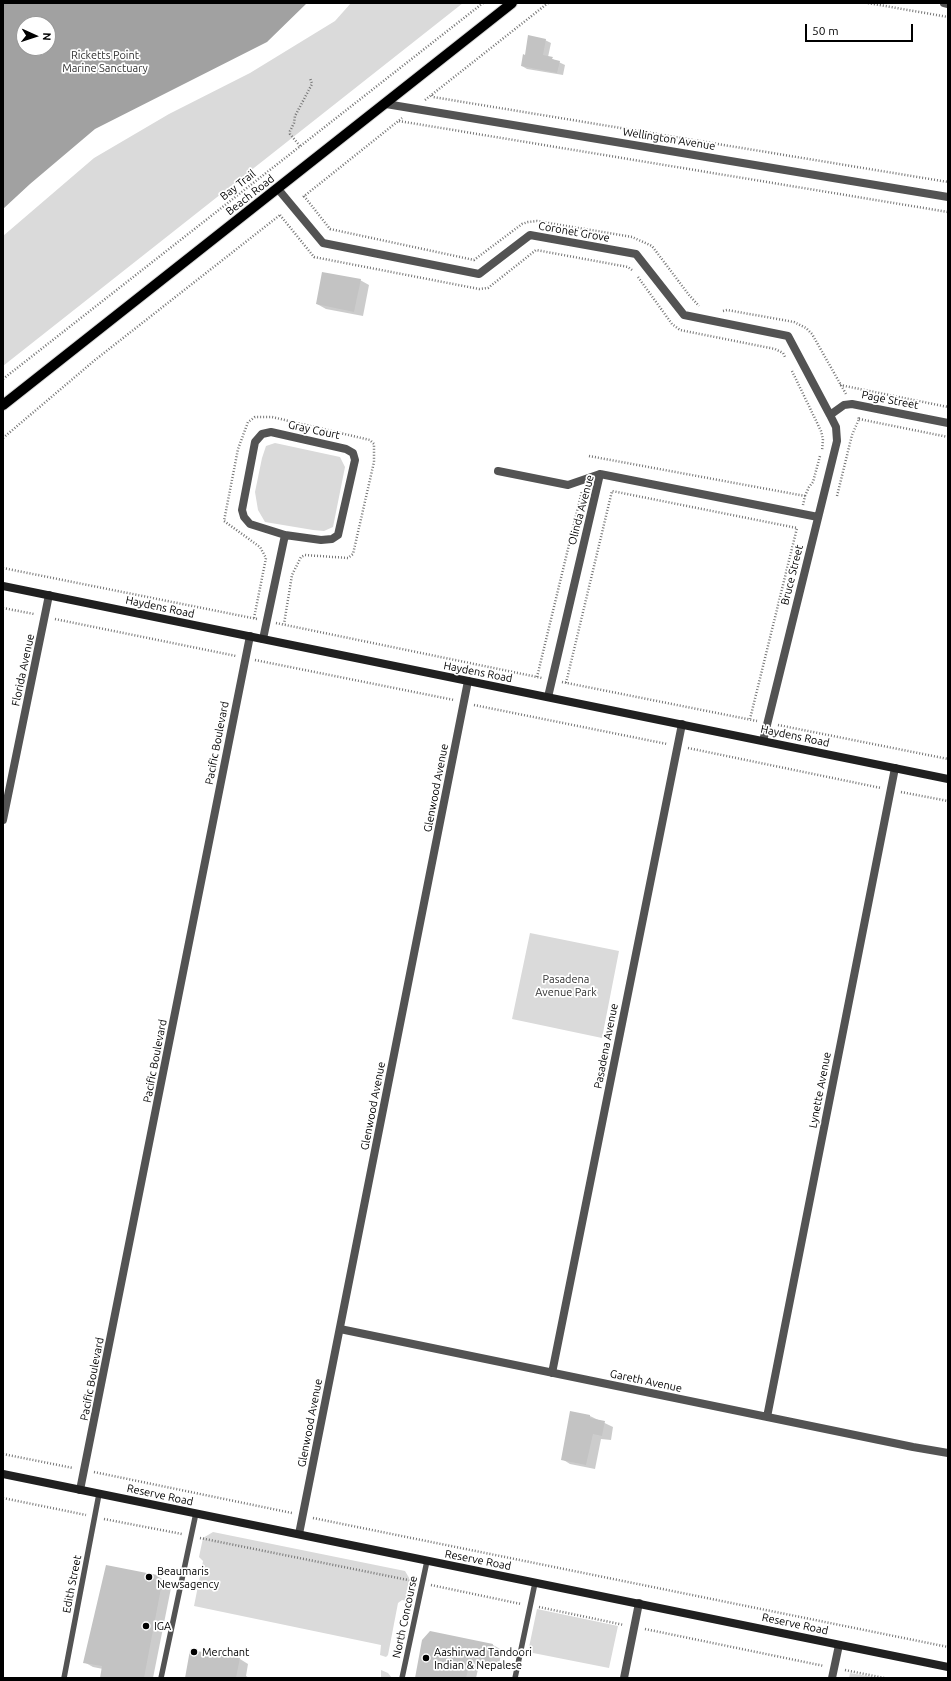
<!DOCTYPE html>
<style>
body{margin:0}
#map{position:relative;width:951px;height:1681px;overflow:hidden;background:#fff;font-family:Ubuntu,sans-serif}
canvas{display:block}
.frame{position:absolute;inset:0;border:4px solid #000;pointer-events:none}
.north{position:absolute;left:16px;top:16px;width:40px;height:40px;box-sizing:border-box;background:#fff;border:1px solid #999;border-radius:50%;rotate:93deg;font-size:11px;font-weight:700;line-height:16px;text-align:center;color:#000}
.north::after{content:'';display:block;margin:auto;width:14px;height:18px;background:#000;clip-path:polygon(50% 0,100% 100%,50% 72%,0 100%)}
.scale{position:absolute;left:805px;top:24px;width:108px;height:18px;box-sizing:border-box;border:2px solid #000;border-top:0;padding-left:5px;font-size:12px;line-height:14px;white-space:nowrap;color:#000;-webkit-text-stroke:3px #fff;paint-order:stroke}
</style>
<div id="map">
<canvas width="951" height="1681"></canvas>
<div class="frame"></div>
<div class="north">N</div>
<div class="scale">50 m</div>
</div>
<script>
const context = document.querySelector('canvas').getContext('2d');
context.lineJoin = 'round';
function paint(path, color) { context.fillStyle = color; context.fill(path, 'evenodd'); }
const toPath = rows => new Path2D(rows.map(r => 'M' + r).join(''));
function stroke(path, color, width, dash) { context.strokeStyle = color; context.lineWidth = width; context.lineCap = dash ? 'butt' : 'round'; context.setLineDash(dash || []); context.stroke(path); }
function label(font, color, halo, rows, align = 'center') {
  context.font = font + ' Ubuntu,sans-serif'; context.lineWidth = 3.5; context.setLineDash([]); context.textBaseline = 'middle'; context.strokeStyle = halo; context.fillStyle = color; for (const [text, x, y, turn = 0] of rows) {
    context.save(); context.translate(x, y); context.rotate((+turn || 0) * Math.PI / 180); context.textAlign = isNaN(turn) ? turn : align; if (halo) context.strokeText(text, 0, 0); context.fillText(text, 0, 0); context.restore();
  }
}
const green = toPath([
 [351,3,463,3,3,366,3,236,94,158,169,114,250,73,335,21],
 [275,443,340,457,345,467,333,527,324,531,313,530,265,522,258,510,255,492,262,458,266,446],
 [530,933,619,951,602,1038,512,1019],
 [213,1532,405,1571,411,1581,413,1590,412,1602,402,1600,398,1603,388,1655,386,1657,380,1655,381,1645,194,1606,203,1561,199,1557,203,1538],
 [537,1609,618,1626,609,1668,528,1652],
 [381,1670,388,1673,392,1678,381,1678],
 [850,1673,879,1678,849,1678]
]);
const water = toPath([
 [3,3,307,3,267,42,95,129,30,184,3,209],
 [24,24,48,24,48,48,24,48]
]);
const shadow = toPath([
 [545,40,551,43,548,57,565,65,563,75,527,69,522,66,526,56],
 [360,280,369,285,363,316,326,309,317,304],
 [590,1416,613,1427,611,1440,601,1439,595,1469,570,1464,562,1459],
 [157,1576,166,1581,171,1588,153,1678,101,1678,103,1669,93,1667,84,1662],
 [431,1632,493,1645,502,1650,498,1669,479,1665,476,1678,416,1678],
 [240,1659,248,1664,246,1676,249,1678,186,1678]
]);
const building = toPath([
 [528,35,546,39,543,55,553,57,552,59,560,61,557,73,521,66,523,54,525,55],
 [322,272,361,279,354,312,316,304],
 [570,1411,590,1415,590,1418,605,1421,602,1436,593,1434,586,1465,561,1460],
 [106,1565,157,1575,162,1583,144,1678,100,1678,102,1666,83,1663],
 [430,1631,493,1644,489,1665,470,1661,466,1678,415,1678,422,1640],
 [190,1650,240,1658,236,1678,185,1678]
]);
const path = toPath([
 [868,3,948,17],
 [432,95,433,97,948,182],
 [425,100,548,3],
 [399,121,948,212],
 [300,146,290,134,290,131,294,123,295,116,312,84,310,78],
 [304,196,330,229,474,260,522,224,528,222,537,221,632,237,652,246,689,295,699,306],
 [303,197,402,118],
 [280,215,314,257,479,289,488,288,536,250,628,267,632,270],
 [638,277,672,324,680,330,775,349,783,353,785,357],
 [723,311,727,310,772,318,794,322,806,328,812,334,846,394],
 [792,371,821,431,823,439,822,451],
 [3,379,483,3],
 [840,385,948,407],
 [859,419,948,437],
 [3,438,95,360,280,215],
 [589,456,805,496,803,505],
 [805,496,809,487,813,482,820,456],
 [837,496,852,435,859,419,858,416],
 [3,568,257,619],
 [3,608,34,614],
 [254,618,266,558,260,547,224,521,238,449,248,422,255,417,272,417,370,440,374,444,374,462,353,554,348,558,305,555,301,557,292,575,284,624],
 [55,619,236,656],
 [276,623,542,678],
 [255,660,454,700],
 [537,677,582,491],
 [562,682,757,721],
 [566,683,612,491,797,528,750,719],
 [474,705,667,744],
 [778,725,948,759],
 [688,748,881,788],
 [901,792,948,801],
 [3,1454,73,1468],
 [94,1472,292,1513],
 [3,1498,86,1515],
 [313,1518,948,1647],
 [104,1519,182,1534],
 [200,1538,413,1581],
 [431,1585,521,1604],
 [539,1607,624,1625],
 [645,1629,824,1666],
 [845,1670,884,1678]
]);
const lane = toPath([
 [64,1678,99,1494],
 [161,1678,196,1513],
 [402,1678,427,1561],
 [515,1678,535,1583]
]);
const street = toPath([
 [944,3,948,4],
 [386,104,948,197],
 [278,189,323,243,479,274,530,235,636,254,684,315,788,336,830,415,836,427,837,441,763,741],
 [830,415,844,405,852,404,948,423],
 [271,432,346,449,353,453,355,460,338,535,332,539,321,540,285,535,250,524,244,517,242,510,255,442,262,434,271,432],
 [498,471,568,485,600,474],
 [600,474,818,517],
 [263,639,285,535],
 [548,697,600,474],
 [3,820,49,595],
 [340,1329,913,1447,948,1453],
 [552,1373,682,724],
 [767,1417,895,768],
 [80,1490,250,636],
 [299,1534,468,681],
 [624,1678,639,1603],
 [832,1678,839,1645]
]);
const secondary = toPath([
 [3,586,948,779],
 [3,1474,948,1667]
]);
const primary = toPath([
 [3,405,512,3]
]);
const markers = [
 [149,1577,4,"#000"],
 [146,1626,4,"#000"],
 [194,1652,4,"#000"],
 [426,1658,4,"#000"]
];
const parkNames = [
 ["Ricketts Point",105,55],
 ["Marine Sanctuary",105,68],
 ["Pasadena",566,979],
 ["Avenue Park",566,992]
];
const streetNames = [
 ["Wellington Avenue",669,139,9],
 ["Bay Trail",238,185,-38],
 ["Beach Road",250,195,-38],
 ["Coronet Grove",574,232,10],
 ["Page Street",890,400,11],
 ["Gray Court",314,430,12],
 ["Olinda Avenue",581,510,-75],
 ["Bruce Street",792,575,-76],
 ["Haydens Road",160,607,12],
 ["Florida Avenue",23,670,-78],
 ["Haydens Road",478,672,11],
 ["Haydens Road",795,736,12],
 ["Pacific Boulevard",217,743,-79],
 ["Glenwood Avenue",436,788,-79],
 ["Pasadena Avenue",606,1046,-79],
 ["Pacific Boulevard",155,1061,-79],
 ["Lynette Avenue",820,1090,-79],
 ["Glenwood Avenue",373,1106,-79],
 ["Pacific Boulevard",92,1379,-79],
 ["Gareth Avenue",646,1381,12],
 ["Glenwood Avenue",310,1423,-79],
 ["Reserve Road",160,1495,12],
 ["Reserve Road",478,1560,11],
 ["Edith Street",72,1584,-79],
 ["North Concourse",405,1617,-78],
 ["Reserve Road",795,1624,12]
];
const poiNames = [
 ["Beaumaris",157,1571],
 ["Newsagency",157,1584],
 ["IGA",154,1626],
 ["Merchant",202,1652],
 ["Aashirwad Tandoori",434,1652],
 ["Indian & Nepalese",434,1665]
];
paint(green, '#dadada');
paint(water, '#a1a1a1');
paint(shadow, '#0003');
paint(building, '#c3c3c3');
stroke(primary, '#dbdbdb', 12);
stroke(path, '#757575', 2.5, [1, 2]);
stroke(lane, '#535353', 5.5);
stroke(street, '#535353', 8);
stroke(secondary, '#202020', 8);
stroke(primary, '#000', 10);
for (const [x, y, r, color] of markers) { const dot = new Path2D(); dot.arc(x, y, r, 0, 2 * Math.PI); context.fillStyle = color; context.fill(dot); stroke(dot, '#fff', 1.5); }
label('11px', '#313131', '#fff', parkNames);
label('11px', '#000', '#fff', streetNames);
label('11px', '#000', '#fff', poiNames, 'left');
</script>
